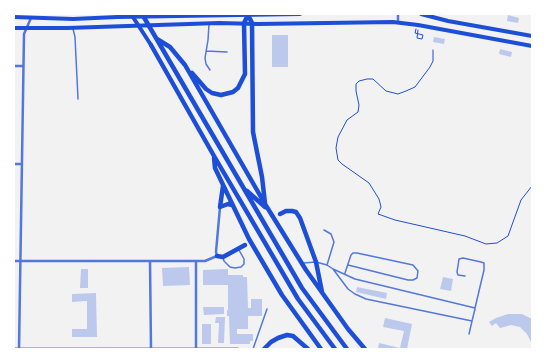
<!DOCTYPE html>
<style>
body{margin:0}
#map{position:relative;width:546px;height:363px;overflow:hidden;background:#f2f2f2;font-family:Georgia,serif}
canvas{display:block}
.frame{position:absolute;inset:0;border:15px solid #fff;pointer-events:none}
</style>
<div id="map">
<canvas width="546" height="363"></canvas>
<div class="frame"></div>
</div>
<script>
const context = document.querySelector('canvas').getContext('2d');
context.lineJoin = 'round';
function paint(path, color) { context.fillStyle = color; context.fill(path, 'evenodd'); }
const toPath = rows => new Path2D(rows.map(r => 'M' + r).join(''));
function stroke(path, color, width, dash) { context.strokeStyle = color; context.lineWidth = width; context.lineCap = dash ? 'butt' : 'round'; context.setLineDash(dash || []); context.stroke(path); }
const building = toPath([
 [508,15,519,18,518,23,507,21],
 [272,35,288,35,288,67,272,67],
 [434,37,445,39,444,44,433,42],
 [500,49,512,52,511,57,499,54],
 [189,267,190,285,163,286,162,268],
 [81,269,88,269,88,288,80,288],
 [228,269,228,275,243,275,243,277,247,277,248,308,251,308,251,299,262,299,262,316,248,316,248,329,237,329,237,334,253,334,253,341,250,341,250,344,230,344,229,316,227,316,227,310,228,310,228,285,203,285,203,270],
 [443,277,453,279,451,291,440,289],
 [357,287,387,293,386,299,356,292],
 [96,293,97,337,72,337,72,329,87,329,87,301,72,302,72,294],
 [203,307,224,307,224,314,204,315],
 [508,314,522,314,532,319,532,344,527,334,520,327,511,325,500,328,496,323,492,326,489,322,496,318],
 [216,317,225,317,224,343,218,343,219,323,215,323],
 [385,318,412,324,407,349,378,349,379,343,400,348,404,331,383,327],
 [202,324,211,324,211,344,202,344]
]);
const path = toPath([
 [416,29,415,33,423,35,422,39,417,38,418,30],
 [433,50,433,61,430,67,415,87,406,91,398,94,386,91,373,79,367,79,359,81,356,84,356,91,359,105,358,112,347,120,338,137,336,148,338,160,342,164,369,183,379,199,381,207,378,214,395,220,465,236,486,244,497,243,508,236,521,200,532,186]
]);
const service = toPath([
 [209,24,208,40,205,58,206,64,210,70],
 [73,29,75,37,78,99],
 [206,51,227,52],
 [324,230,331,234,334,242,327,265],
 [223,258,224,261,230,267,235,268,241,267,244,264,244,259,239,250],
 [303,263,316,262,327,265,333,269,348,289,355,294,366,299,472,321,469,334],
 [333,269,355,279,475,308,484,270,484,263,481,262,463,258,459,259,457,272,458,275,465,276],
 [345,273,351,255,353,253,357,253,413,265,418,271,417,278,413,280,408,280,348,265],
 [472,321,475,309],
 [253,349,267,309]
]);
const minor = toPath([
 [398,22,398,14],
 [14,66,23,66],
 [14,164,22,164],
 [14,261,205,261,217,256,216,252,220,207],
 [150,261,151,349],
 [19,349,24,34,31,18],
 [196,349,196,261]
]);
const tertiary = toPath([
 [14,349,238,349]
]);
const primary = toPath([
 [421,14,448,21,532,36],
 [14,17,73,19,117,17,300,14],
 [14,28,67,28,219,23,258,24,393,22,418,25,532,46]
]);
const trunk = toPath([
 [131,14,151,45]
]);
const motorway = toPath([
 [142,14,302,288,347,349],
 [248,15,252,23,253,132,262,177,265,203],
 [157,39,170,47,185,65,265,204,306,270,348,329,365,349],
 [151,45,214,156,298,299,335,349],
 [192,73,206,89,212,93,221,95,233,92,238,88,245,74,244,23,248,15],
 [214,158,215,168,249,239,282,295,321,349],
 [247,191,265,207],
 [220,207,223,186],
 [220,207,228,204,232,205],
 [280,214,286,211,292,211,296,212,300,218,316,262,322,292],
 [217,256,223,257,245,245],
 [264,349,271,342,278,338,287,335,293,336,308,349]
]);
paint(building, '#bdc9ec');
stroke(path, '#1d4ed8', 1);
stroke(service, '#5277de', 1.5);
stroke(minor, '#5277de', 2.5);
stroke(tertiary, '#5277de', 3);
stroke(primary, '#1d4ed8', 4);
stroke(trunk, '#1d4ed8', 4);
stroke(motorway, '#1d4ed8', 4.5);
</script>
